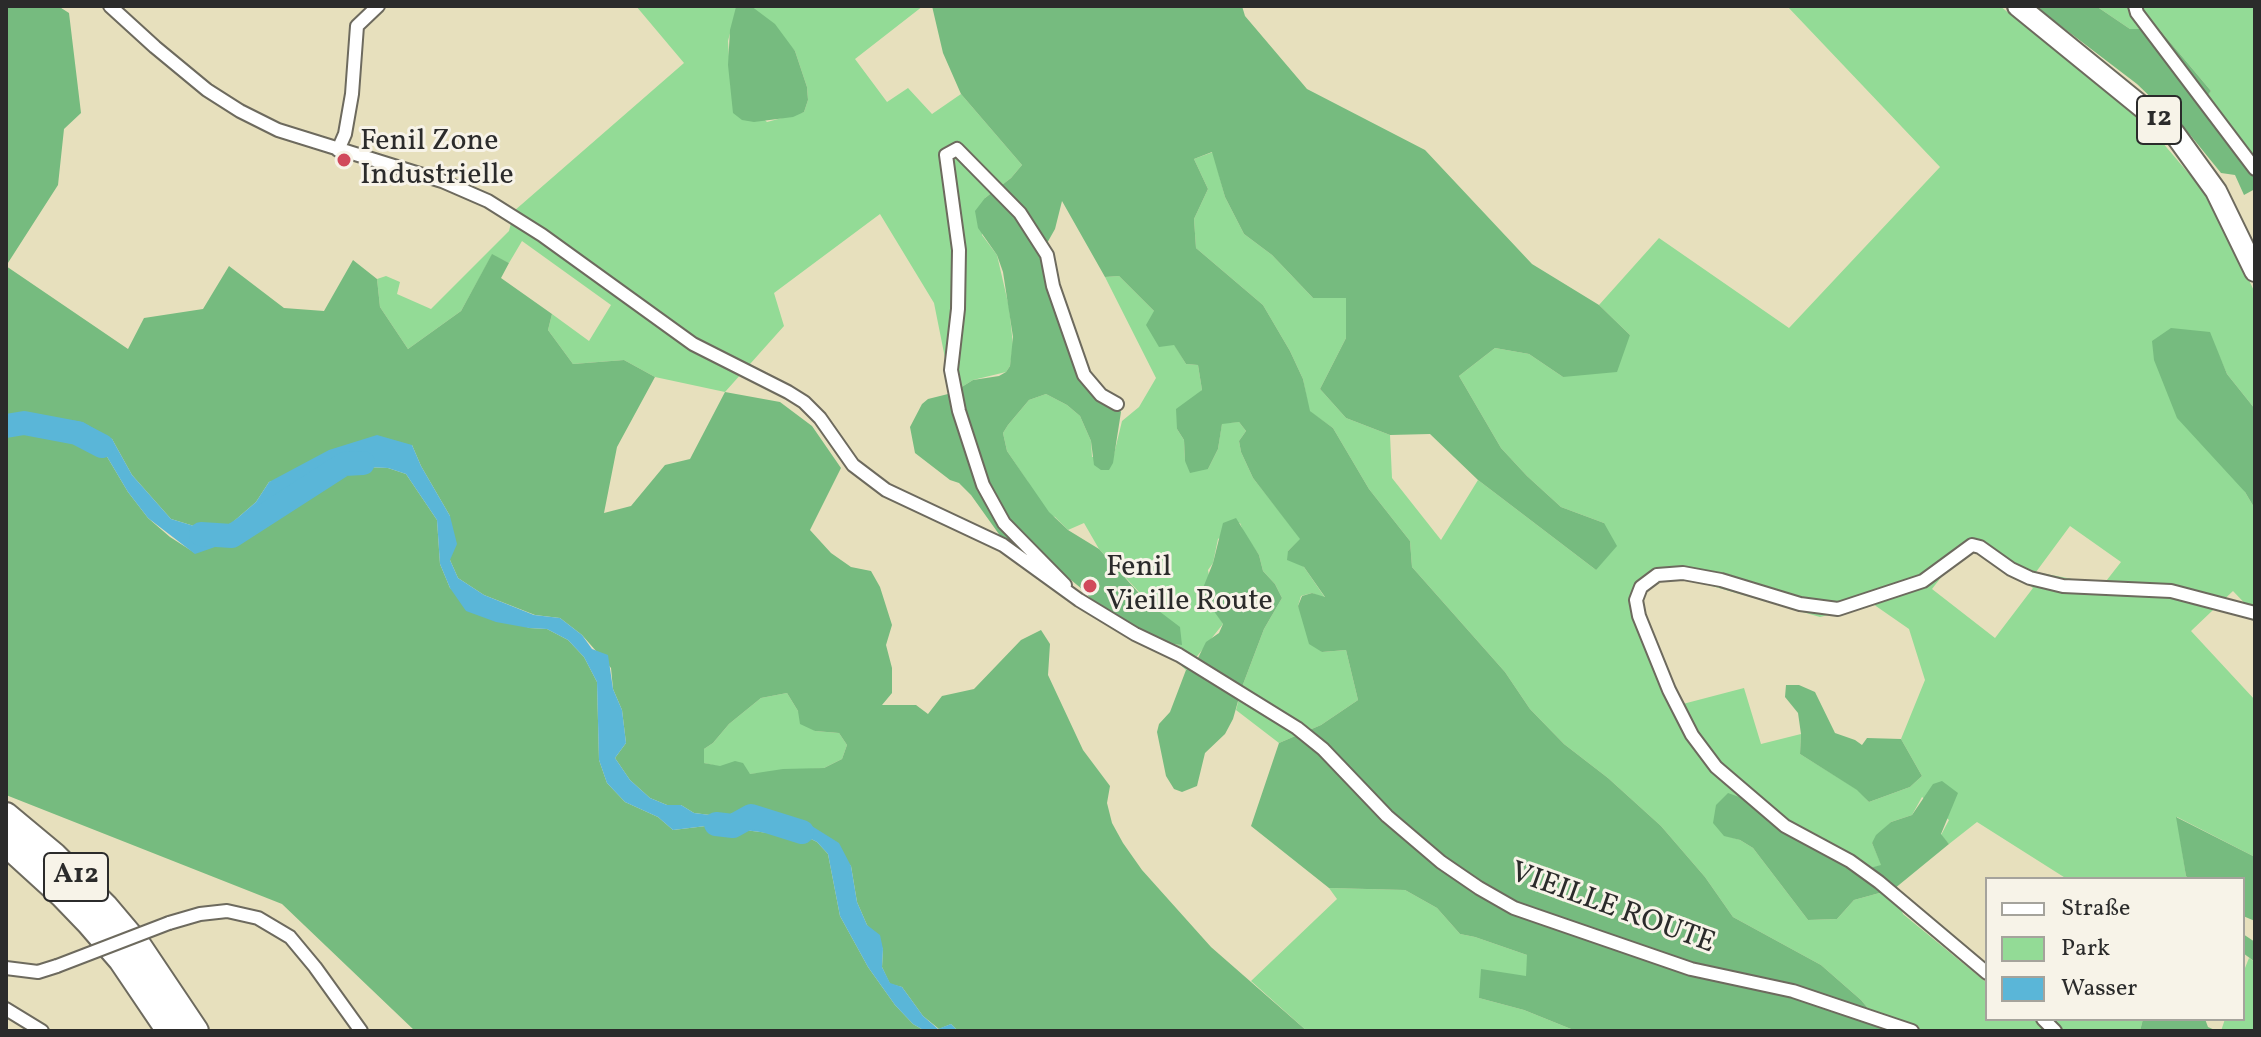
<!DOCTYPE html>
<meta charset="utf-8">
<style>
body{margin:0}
#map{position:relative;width:2261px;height:1037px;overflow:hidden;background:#e7e0bd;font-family:Vollkorn,serif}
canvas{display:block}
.frame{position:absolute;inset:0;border:8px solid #2b2b2b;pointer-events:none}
.legend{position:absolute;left:1985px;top:877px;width:260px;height:144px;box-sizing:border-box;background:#f7f3e8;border:2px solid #a5a39c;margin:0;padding:10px 14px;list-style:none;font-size:24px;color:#2b2b2b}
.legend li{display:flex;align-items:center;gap:16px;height:40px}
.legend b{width:40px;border:2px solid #a5a39c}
</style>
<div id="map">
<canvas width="2261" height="1037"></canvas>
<div class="frame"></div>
<ul class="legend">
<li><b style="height:10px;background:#fff"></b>Straße</li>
<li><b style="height:22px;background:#93db96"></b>Park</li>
<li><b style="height:22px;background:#5ab6d8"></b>Wasser</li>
</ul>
</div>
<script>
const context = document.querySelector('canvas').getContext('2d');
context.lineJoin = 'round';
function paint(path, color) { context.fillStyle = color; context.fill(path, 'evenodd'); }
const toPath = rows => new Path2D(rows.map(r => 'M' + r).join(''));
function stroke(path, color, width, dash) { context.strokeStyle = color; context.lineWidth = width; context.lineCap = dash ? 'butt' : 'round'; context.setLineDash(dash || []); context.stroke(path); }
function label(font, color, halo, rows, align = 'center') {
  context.font = font + ' Vollkorn,serif'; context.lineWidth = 6; context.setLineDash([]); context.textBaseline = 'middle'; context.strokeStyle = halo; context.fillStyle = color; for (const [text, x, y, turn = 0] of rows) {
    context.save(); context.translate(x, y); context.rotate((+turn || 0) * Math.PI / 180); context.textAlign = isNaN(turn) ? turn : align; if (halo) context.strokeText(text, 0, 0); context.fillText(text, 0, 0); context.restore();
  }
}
const green = toPath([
 [636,6,737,6,728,41,731,88,767,122,804,112,808,100,807,87,795,51,751,6,923,6,855,59,887,102,908,88,932,114,961,94,1022,165,1011,178,985,198,982,235,997,255,1009,307,1013,345,1010,366,1006,372,973,380,952,393,934,303,880,214,774,293,784,326,725,392,655,377,624,360,573,364,548,330,552,314,589,341,611,305,522,241,509,263,492,255,461,311,408,349,380,307,377,279,386,276,400,282,397,294,431,309,509,231,514,211,684,63],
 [1787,6,2000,6,2145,122,2212,201,2255,293,2255,409,2227,374,2209,333,2245,492,2255,509,2255,614,2233,591,2191,631,2255,700,2255,857,2177,817,2186,876,2189,879,2067,879,1977,822,1949,844,1941,835,1949,820,1922,797,1912,815,1891,822,1872,843,1882,866,1870,868,1826,839,1724,835,1740,840,1753,848,1808,920,1837,919,1854,900,1894,889,1903,914,1987,983,1987,1019,2143,1019,2140,1031,1887,1031,1861,1000,1821,965,1733,917,1705,877,1661,826,1608,778,1564,744,1530,709,1505,672,1412,567,1410,541,1369,489,1333,428,1309,411,1303,379,1290,351,1263,305,1196,248,1194,219,1208,189,1194,159,1213,152,1225,197,1244,234,1272,255,1313,298,1346,298,1346,338,1320,389,1346,418,1390,435,1392,478,1441,540,1478,480,1596,570,1604,523,1561,507,1527,476,1501,448,1459,376,1495,348,1529,354,1563,377,1630,335,1599,305,1659,238,1789,328,1940,167],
 [2070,526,2121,562,2103,585,2036,572],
 [1971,539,2033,588,1995,638,1932,589],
 [1675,579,1698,582,1820,617,1873,604,1909,629,1925,680,1901,739,1922,776,1910,787,1869,802,1858,790,1800,754,1801,734,1761,744,1744,688,1679,705,1644,623,1641,602,1647,590,1660,581],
 [2096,6,2255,6,2255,178,2199,105,2211,91,2159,29,2130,29],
 [1119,276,1154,311,1186,364,1198,365,1202,390,1177,429,1184,440,1185,461,1208,469,1218,449,1222,423,1239,422,1246,431,1239,441,1241,452,1253,478,1301,539,1288,551,1304,567,1326,599,1312,593,1301,596,1298,606,1322,652,1346,650,1358,700,1321,725,1279,743,1236,710,1242,687,1264,629,1282,598,1275,584,1263,571,1259,555,1244,533,1240,523,1218,539,1213,563,1208,570,1215,610,1223,624,1186,670,1157,643,1181,645,1153,607,1099,549,1084,523,1068,530,1055,517,1038,512,1028,482,1007,451,1003,433,1008,425,1029,400,1046,394,1067,405,1080,416,1091,441,1092,457,1114,454,1122,421,1139,407,1156,378,1105,277],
 [787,693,798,711,815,731,839,733,847,745,842,759,824,768,750,774,704,763,704,749,713,743,729,724,761,698],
 [1329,888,1405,890,1437,908,1460,934,1475,937,1527,955,1527,976,1479,998,1524,1010,1576,1031,1307,1031,1251,981,1337,899],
 [2249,958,2255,962,2255,1031,2221,1031,2225,1019,2243,1019,2243,973]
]);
const forest = toPath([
 [6,6,58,6,69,13,81,113,64,129,58,185,6,266,128,349,144,318,203,309,229,266,284,308,324,311,353,260,377,279,380,307,408,349,461,311,492,254,509,263,501,278,552,314,548,330,573,364,624,360,655,377,617,447,604,513,631,506,665,465,690,459,725,392,780,402,812,426,841,468,810,530,831,553,851,567,871,571,880,587,892,625,886,645,892,668,892,693,882,705,916,705,928,714,942,696,974,689,1021,640,1041,630,1050,644,1048,675,1083,750,1110,786,1107,803,1112,823,1123,843,1142,870,1211,947,1307,1031,958,1031,951,1024,939,1029,923,1016,902,987,890,984,882,967,883,949,867,925,857,902,851,866,807,823,775,823,694,813,681,805,667,805,650,798,630,780,615,758,626,743,622,710,613,689,611,668,582,635,560,618,535,615,484,595,458,578,450,560,450,516,421,466,412,445,269,482,256,502,226,528,194,526,171,519,132,475,112,439,51,417,6,421],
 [787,693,798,711,800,724,815,731,839,733,847,745,842,759,824,768,783,769,750,774,743,763,735,761,720,766,704,763,704,749,713,743,729,724,761,698],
 [751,6,775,24,795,51,807,87,808,100,804,112,793,117,754,122,742,120,733,113,728,65,730,30,736,7],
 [932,6,1242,6,1245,16,1307,89,1425,150,1532,264,1599,305,1630,335,1617,372,1563,377,1529,354,1495,348,1459,376,1501,448,1527,476,1561,507,1604,523,1617,546,1596,570,1478,480,1430,434,1390,435,1346,418,1320,389,1346,338,1346,298,1313,298,1272,255,1244,234,1225,197,1212,152,1194,159,1208,189,1194,219,1196,248,1263,305,1290,351,1303,379,1310,411,1333,428,1369,489,1410,541,1412,567,1505,672,1530,709,1564,744,1608,778,1661,826,1705,877,1733,917,1821,965,1861,1000,1887,1031,1576,1031,1524,1010,1479,998,1481,969,1526,976,1527,955,1475,937,1460,934,1437,908,1405,890,1329,888,1251,826,1279,743,1321,725,1358,700,1346,650,1322,652,1309,644,1298,606,1302,596,1312,593,1325,597,1304,567,1287,560,1288,551,1300,539,1253,478,1241,452,1239,441,1246,431,1239,422,1222,424,1218,449,1208,469,1190,473,1185,461,1184,440,1177,429,1176,409,1202,390,1198,365,1186,364,1174,345,1159,347,1146,325,1154,311,1119,276,1105,277,1062,201,1055,229,1046,245,1084,375,1117,404,1121,412,1113,463,1109,470,1101,470,1094,465,1091,441,1080,416,1067,405,1046,394,1029,400,1008,425,1003,433,1007,451,1049,512,1068,530,1099,549,1147,602,1180,627,1182,645,1157,643,1094,602,1082,589,1038,553,1001,537,971,495,959,483,950,480,915,453,910,427,922,404,928,399,952,393,973,380,999,376,1006,372,1010,366,1013,337,1003,272,997,255,978,228,975,211,985,198,1011,178,1022,165,961,94,943,53],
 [2096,6,2130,29,2159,29,2211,91,2199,106,2255,178,2255,189,2244,195,2235,175,2221,173,2191,136,2137,84,2036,7],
 [2171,328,2210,332,2227,374,2255,409,2255,509,2245,492,2177,418,2154,360,2152,341],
 [24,423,77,433,106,455,128,492,148,518,170,537,195,553,261,517,296,489,326,472,365,467,388,468,406,474,437,520,440,564,450,588,529,628,547,629,568,640,584,657,597,682,599,760,607,783,625,802,658,817,673,830,706,826,728,828,809,838,817,842,828,854,840,916,868,967,895,1005,913,1024,925,1031,415,1031,282,904,6,795,6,433],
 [1236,518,1259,555,1263,571,1275,584,1282,598,1264,629,1242,687,1233,719,1225,734,1205,753,1197,786,1182,792,1174,789,1166,776,1157,732,1159,724,1170,712,1186,670,1198,658,1206,642,1219,633,1223,624,1204,597,1203,588,1213,563,1223,523],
 [1786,685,1799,685,1815,692,1835,733,1855,740,1862,745,1867,738,1901,739,1922,776,1910,787,1869,802,1857,790,1800,754,1801,734,1798,713,1785,697],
 [1942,781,1958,793,1941,834,1949,844,1894,889,1854,900,1837,919,1808,920,1753,848,1740,840,1724,836,1713,823,1716,805,1728,793,1767,807,1794,830,1826,839,1870,868,1881,865,1872,843,1876,835,1891,822,1912,815,1933,784],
 [2176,817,2255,857,2255,921,2243,916,2243,879,2189,879,2186,876],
 [2243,934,2255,942,2255,962,2243,953],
 [2143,1019,2205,1019,2208,1027,2217,1031,2140,1031]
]);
const water = toPath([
 [51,417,83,422,112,439,132,475,171,519,194,526,226,528,256,502,269,482,329,450,377,435,412,445,421,466,450,516,457,544,450,560,458,578,484,595,534,615,560,618,582,635,592,649,608,655,613,689,622,710,626,743,615,758,630,780,650,798,667,805,681,805,694,813,775,823,807,823,839,843,851,866,857,902,867,925,880,935,883,949,882,967,890,983,902,987,923,1016,938,1029,951,1024,958,1031,925,1031,913,1024,895,1005,868,967,840,916,828,854,817,842,809,838,728,828,706,826,673,830,658,817,625,802,607,783,599,760,597,682,584,657,568,640,547,629,529,628,496,622,466,611,450,588,440,564,437,520,406,474,388,468,365,467,326,472,296,489,261,517,215,547,195,554,148,518,128,492,106,455,77,433,24,423,6,433,6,421]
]);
const river = toPath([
 [6,426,24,423,77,433,102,446],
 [201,534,232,536,344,464,363,463],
 [716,824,733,826,751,816,802,832]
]);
const minor = toPath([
 [110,6,155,47,207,90,240,111,278,130,442,181,488,201,542,235,693,344,788,392,804,402,820,418,853,465,886,490,1003,545,1079,600,1135,634,1179,655,1297,728,1323,749,1387,816,1441,862,1479,888,1514,908,1540,917,1691,969,1793,991,1912,1031],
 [2135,6,2137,13,2255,169],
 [338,150,345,134,352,94,357,26,378,6],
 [1065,585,1004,523,983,485,959,411,951,370,958,309,959,250,946,155,957,149,1020,213,1047,255,1053,286,1084,375,1101,395,1117,404],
 [169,923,200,914,227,911,258,918,290,937,315,967,361,1031],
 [6,968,38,972,57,966],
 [1987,973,1879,882,1850,861,1785,826,1716,767,1692,735,1669,690,1639,616,1636,600,1641,587,1657,575,1683,573,1721,580,1800,604,1838,609,1923,581,1972,545,1980,547,2011,569,2030,578,2063,586,2171,591,2255,613],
 [6,1009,42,1031],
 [2043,1019,2055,1031]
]);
const primary = toPath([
 [2018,6,2174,133,2216,191,2255,271]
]);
const motorway = toPath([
 [6,815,54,855,106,907,139,946,196,1031],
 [6,844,63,896,89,923,121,960,169,1031]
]);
const minorBridge = toPath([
 [57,966,169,923]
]);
const markers = [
 [344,160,8,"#d1495b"],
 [1090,586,8,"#d1495b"]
];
const shields = [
 [2159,120,44],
 [76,877,64]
];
const shieldNames = [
 ["12",2159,120],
 ["A12",76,877]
];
const poiNames = [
 ["Fenil Zone",360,143],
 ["Industrielle",360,177],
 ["Fenil",1106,569],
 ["Vieille Route",1106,603]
];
const streetNames = [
 ["VIEILLE ROUTE",1612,910,20]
];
paint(green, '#93db96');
paint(forest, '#76bb7f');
paint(water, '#5ab6d8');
stroke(river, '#5ab6d8', 24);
stroke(minor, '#6d6a5e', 16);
stroke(primary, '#6d6a5e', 24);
stroke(motorway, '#6d6a5e', 28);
stroke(minor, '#fff', 12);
stroke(primary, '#fff', 20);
stroke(motorway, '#fff', 24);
stroke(minorBridge, '#6d6a5e', 16, []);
stroke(minorBridge, '#fff', 12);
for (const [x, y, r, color] of markers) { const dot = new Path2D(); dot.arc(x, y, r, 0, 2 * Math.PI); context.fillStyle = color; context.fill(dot); stroke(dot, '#f7f3e8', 3); }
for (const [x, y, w] of shields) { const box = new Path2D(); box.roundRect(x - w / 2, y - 24, w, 48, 6); context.fillStyle = '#f7f3e8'; context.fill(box); stroke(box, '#2b2b2b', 2); }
label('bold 28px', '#2b2b2b', null, shieldNames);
label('30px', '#2b2b2b', '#f7f3e8', poiNames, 'left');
label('30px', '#2b2b2b', '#f7f3e8', streetNames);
</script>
